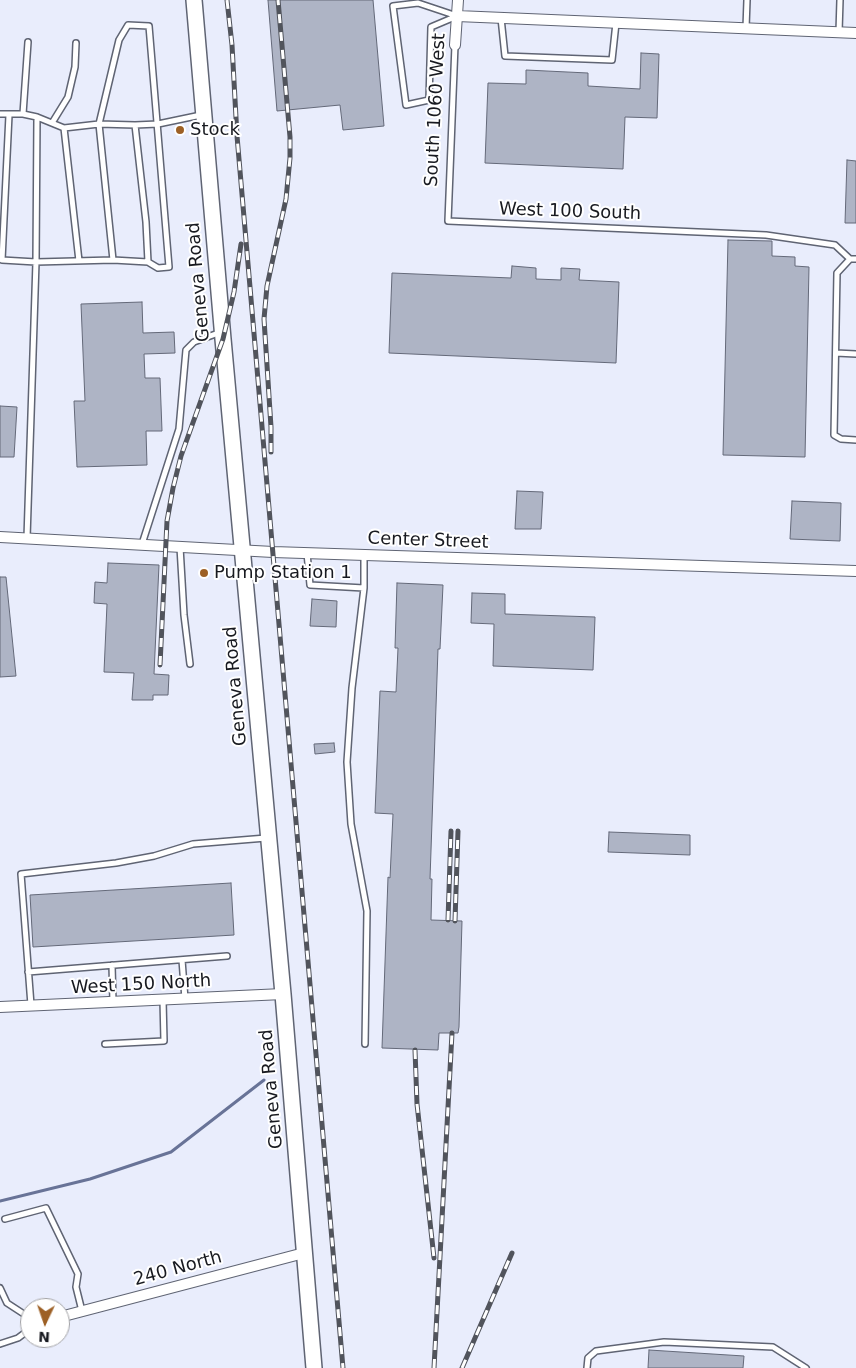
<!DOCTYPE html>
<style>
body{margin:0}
#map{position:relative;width:856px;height:1368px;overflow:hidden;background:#e9edfc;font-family:"DejaVu Sans",sans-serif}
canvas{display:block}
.north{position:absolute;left:20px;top:1298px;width:50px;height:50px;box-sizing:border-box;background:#fff;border:1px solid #a3a3a6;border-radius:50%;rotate:183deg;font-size:14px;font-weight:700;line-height:20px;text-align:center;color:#181a20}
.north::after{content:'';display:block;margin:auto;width:18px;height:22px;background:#9d6025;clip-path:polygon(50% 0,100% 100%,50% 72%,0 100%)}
</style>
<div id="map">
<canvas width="856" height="1368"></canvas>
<div class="north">N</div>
</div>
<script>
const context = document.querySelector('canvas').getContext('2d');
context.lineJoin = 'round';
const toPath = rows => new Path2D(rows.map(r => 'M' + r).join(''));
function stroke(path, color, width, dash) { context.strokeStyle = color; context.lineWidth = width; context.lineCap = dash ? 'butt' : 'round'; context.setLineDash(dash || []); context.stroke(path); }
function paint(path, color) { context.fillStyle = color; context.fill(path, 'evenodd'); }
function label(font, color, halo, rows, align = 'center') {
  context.font = font + ' "DejaVu Sans",sans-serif'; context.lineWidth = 4; context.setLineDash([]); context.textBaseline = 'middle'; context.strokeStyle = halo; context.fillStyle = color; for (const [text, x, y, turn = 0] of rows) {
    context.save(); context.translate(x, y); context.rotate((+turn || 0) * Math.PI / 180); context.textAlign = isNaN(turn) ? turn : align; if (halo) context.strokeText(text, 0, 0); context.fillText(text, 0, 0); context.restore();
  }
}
const stream = toPath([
 [0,1201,90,1179,171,1152,264,1080]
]);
const building = toPath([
 [268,0,373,0,384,126,343,130,340,105,277,111,268,0],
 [641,53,659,54,657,118,625,117,623,169,485,163,488,83,526,84,526,70,588,73,588,86,640,89,641,53],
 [847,160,856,161,856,223,845,223,847,160],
 [728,240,772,241,772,256,795,257,795,266,809,267,805,457,723,455,728,240],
 [512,266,536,268,536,279,561,280,561,268,580,269,579,280,619,282,616,363,389,353,392,273,511,278,512,266],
 [142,302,143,333,174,332,175,353,144,354,145,378,160,378,162,431,146,431,147,465,77,467,74,401,85,401,81,304,142,302],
 [0,406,17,407,14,457,0,457,0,406],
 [517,491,543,492,541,529,515,529,517,491],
 [792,501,841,503,840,541,790,539,792,501],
 [108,563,159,565,154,674,169,675,168,695,153,695,153,700,132,700,134,673,104,672,107,604,94,603,95,582,107,583,108,563],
 [0,577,6,577,16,676,0,677,0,577],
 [397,583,443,585,440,649,438,649,430,879,432,879,431,920,462,921,459,1027,458,1033,439,1033,438,1050,382,1048,388,877,390,878,393,814,375,813,380,691,396,692,398,648,395,648,397,583],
 [472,593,505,594,505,614,595,617,593,670,493,666,494,624,471,623,472,593],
 [312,599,337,601,336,627,310,626,312,599],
 [334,743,335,752,315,754,314,744,334,743],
 [609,832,690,835,690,855,608,852,609,832],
 [231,883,234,935,33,947,30,895,231,883],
 [649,1350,744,1356,743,1368,648,1368,649,1350]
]);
const service = toPath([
 [418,3,457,16,431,27,429,100,406,105,393,6,418,3],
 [501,18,505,56,612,60,616,23],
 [746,28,747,0],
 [839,32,840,0],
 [455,45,448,221,766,235,835,245,850,259],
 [0,114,23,114,37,117,64,128,99,124,135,125],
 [23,114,28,42],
 [9,115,2,260,36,262,27,538],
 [37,117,36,262,113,260,148,262,146,222,135,125,158,124,201,115],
 [52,123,68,97,75,67,76,43],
 [64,128,79,261],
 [856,259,850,259,837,273,834,435,841,439,856,440],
 [113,260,99,124,119,40,128,25,149,26,169,267,158,268,148,262],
 [836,353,856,354],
 [142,544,179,429,186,350,194,342,221,332],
 [180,547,184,615,190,664],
 [307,553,310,585,364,588],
 [364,555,364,588,352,688,347,762,351,824,367,911,365,1044],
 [182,960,185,999],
 [112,965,113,1002],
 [28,972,227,956],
 [31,1005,21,874,116,863,154,856,193,844,266,838],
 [105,1044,164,1041,163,1000],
 [5,1219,46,1208,78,1274,76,1287,82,1311],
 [0,1288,7,1303,30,1318],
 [0,1344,18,1338,30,1329],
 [587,1368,588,1358,596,1351,664,1342,773,1347,806,1368]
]);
const minor = toPath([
 [457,16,856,33],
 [455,45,458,0],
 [0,537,273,552,856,571],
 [0,1007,283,994],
 [60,1317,304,1253]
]);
const secondary = toPath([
 [194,0,223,339,283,994,314,1368]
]);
const rail = toPath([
 [227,0,232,45,237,136,343,1368],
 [271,452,271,427,264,319,267,286,286,199,290,158,290,137,278,0],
 [160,665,167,521,173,488,181,456,223,339,234,292,241,244],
 [448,920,451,831],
 [455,921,458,831],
 [415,1050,417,1104,434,1258],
 [434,1368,452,1033],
 [462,1368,512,1253]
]);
const markers = [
 [180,130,5,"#9d6025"],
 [204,573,5,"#9d6025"]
];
const streetNames = [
 ["South 1060 West",436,110,-87],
 ["West 100 South",570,212,2],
 ["Geneva Road",199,282,-95],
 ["Center Street",428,541,2],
 ["Geneva Road",236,686,-95],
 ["West 150 North",141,985,-3],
 ["Geneva Road",272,1089,-95],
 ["240 North",178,1269,-15]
];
const poiNames = [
 ["Stock",190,130],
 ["Pump Station 1",214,573]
];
stroke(stream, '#687397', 3);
paint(building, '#aeb4c5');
stroke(building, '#646979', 1);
stroke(service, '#5f6473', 8);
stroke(minor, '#5f6473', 12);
stroke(secondary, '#5f6473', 18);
stroke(service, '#fff', 5);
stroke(minor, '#fff', 10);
stroke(secondary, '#fff', 15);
stroke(rail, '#51545c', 5);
stroke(rail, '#fff', 3, [9]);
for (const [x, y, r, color] of markers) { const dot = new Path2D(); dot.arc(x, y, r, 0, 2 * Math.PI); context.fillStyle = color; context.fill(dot); stroke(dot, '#fff', 2); }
label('18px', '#181a20', '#fff', streetNames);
label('18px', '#181a20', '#fff', poiNames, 'left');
</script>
